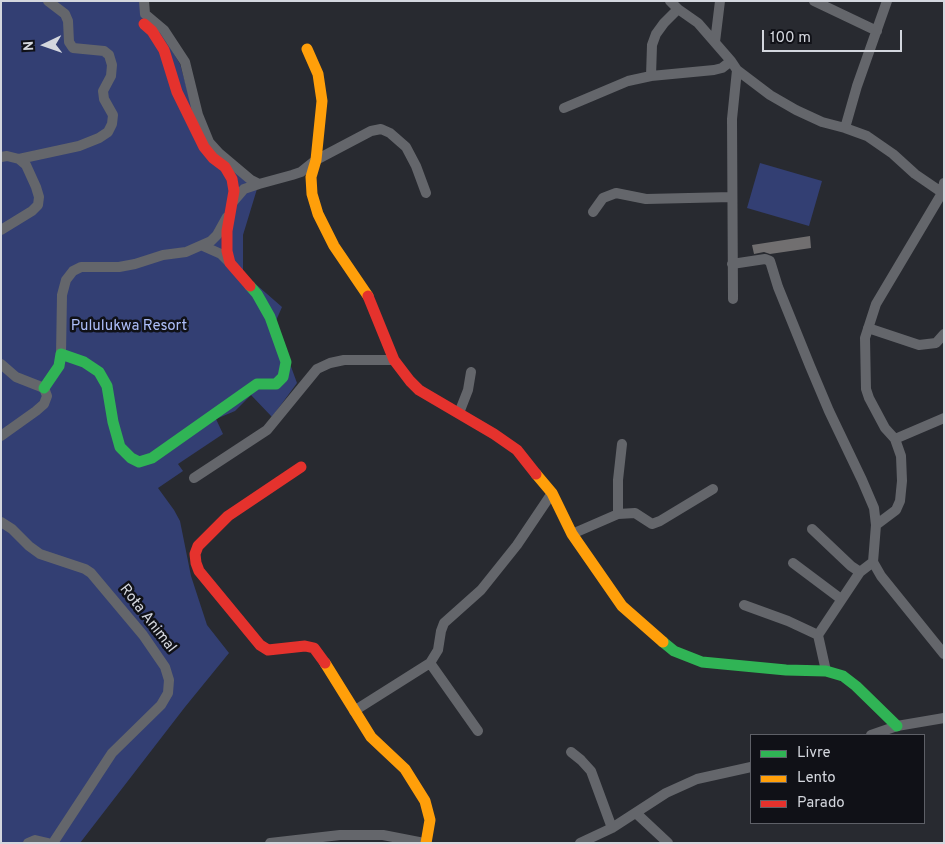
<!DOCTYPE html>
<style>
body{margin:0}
#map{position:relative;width:945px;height:844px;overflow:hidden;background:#282a30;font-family:Overpass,sans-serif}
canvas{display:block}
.frame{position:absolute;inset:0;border:2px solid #d4d7de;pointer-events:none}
.legend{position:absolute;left:750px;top:734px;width:175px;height:90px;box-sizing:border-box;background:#101117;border:1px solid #5e6067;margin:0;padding:6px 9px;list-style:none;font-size:15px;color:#d4d7de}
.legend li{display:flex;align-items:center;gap:10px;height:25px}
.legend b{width:25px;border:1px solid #5e6067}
.north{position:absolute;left:20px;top:20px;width:50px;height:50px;-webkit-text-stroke:4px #101117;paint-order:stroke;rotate:267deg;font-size:14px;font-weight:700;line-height:20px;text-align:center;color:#d4d7de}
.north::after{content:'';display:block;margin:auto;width:18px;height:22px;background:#d4d7de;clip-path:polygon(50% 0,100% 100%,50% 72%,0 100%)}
.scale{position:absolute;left:762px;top:30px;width:140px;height:22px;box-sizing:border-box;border:2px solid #d4d7de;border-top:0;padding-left:6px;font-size:15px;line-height:18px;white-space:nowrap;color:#d4d7de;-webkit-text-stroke:4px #101117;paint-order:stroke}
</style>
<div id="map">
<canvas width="945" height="844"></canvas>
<div class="frame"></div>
<ul class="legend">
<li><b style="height:6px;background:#30b455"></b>Livre</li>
<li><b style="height:6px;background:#ff9f0a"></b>Lento</li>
<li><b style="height:6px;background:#e5322d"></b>Parado</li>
</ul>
<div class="north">N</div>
<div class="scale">100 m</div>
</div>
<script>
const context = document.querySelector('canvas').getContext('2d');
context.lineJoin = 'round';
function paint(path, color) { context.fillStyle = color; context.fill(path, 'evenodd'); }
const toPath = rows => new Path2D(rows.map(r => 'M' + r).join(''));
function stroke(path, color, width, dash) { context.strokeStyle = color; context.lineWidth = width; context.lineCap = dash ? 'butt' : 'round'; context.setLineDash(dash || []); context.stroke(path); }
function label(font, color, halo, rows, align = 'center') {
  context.font = font + ' Overpass,sans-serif'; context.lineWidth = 5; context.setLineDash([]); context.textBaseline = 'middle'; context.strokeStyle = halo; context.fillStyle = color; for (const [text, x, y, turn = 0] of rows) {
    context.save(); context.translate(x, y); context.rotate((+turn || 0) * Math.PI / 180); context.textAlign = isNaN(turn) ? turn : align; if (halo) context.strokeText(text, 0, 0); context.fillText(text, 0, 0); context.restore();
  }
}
const green = toPath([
 [1,1,142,1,180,64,197,124,257,189,243,235,243,273,282,307,275,323,297,383,272,417,251,395,235,411,216,419,223,434,178,464,183,471,158,488,174,510,180,521,191,576,207,625,229,653,185,707,80,843,1,843],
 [760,163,822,181,809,226,747,208]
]);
const building = toPath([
 [810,236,811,248,770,254,764,252,754,254,752,245]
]);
const street = toPath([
 [144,1,145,14,164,30,185,62,198,115,209,142,219,153,251,180,259,184,292,175,301,172,316,160,371,131,381,129,390,133,406,147,416,166,426,193],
 [670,1,678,9,698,23,731,61,737,70,770,95,796,110,822,122,845,128,867,136,893,154,915,174,944,194],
 [814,1,877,31],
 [715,42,720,1],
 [651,76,652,45,656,34,664,23,678,9],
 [564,108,628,81,651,76,714,70,722,68,731,61],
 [845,128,857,86,887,1],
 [1,157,7,156,19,159],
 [232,203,244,189,259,184],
 [593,212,603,198,616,193,646,199,732,197],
 [1,230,32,211,38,205,39,197,36,187,26,165,19,159,79,146,99,138,108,132,112,124,113,115,104,99,103,91,111,76,112,65,109,55,104,51,73,48,69,42,68,21,65,14,48,1],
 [203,246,221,254,229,262],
 [732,264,765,259,770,261,778,287,810,366,829,411,862,480,874,508,876,525,873,562,881,576,944,654],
 [733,299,732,119,737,70],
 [868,328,919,345,936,343,944,334],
 [61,354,62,295,66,280,73,271,81,267,119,267,135,264,163,255,186,252,211,241,217,235,227,217],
 [1,364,16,377,44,388,47,396,44,404,36,411,1,436],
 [459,413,468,390,471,372],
 [895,439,944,418],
 [194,478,267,430,317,369,330,363,344,360,394,360],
 [618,514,618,480,622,444],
 [1,522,12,529,29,546,40,554,85,569,91,573,143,635,165,667,169,680,168,693,161,705,112,753,53,843],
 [876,525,896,510,900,501,902,481,901,456,895,439,885,428,869,398,866,389,865,338,876,304,942,193,944,183],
 [812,529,851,566,860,572,873,562],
 [572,534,618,514,635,513,652,524,660,521,713,489],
 [793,563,841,599],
 [744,605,788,621,818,635],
 [430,663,478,731],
 [826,671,818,635,860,572],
 [354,711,430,663,438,650,441,631,444,623,481,590,517,545,552,493],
 [871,735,897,726,944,718],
 [571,752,581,760,591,771,612,828],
 [637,814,668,843],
 [28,843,35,840,48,843],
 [270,843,340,835,383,835,424,843],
 [580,843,612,828,666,793,697,779,751,767]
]);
const fast = toPath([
 [44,388,59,366,61,354,84,362,99,372,107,386,113,422,120,447,131,458,139,462,152,458,257,384,276,384,283,377,286,362,270,317,257,294,250,286],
 [663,642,674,651,702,662,786,670,826,671,843,676,856,686,897,726]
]);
const slow = toPath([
 [307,49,318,74,322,101,316,160,311,177,312,194,318,214,334,246,368,296],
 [536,474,552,493,572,534,622,606,663,642],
 [325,663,371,737,405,769,425,801,430,820,426,843]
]);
const jam = toPath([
 [144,24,152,31,164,50,177,92,204,147,213,158,225,167,232,179,234,191,227,231,227,251,230,263,250,286],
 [368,296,394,360,410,381,419,390,494,434,517,450,536,474],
 [301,467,228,516,198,546,195,554,196,563,199,571,260,645,268,650,305,646,314,648,325,663]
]);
const parkNames = [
 ["Pululukwa Resort",129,327]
];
const streetNames = [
 ["Rota Animal",147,619,52]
];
paint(green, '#333f73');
paint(building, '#716f70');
stroke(street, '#64666b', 10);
stroke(fast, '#30b455', 11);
stroke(slow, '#ff9f0a', 11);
stroke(jam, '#e5322d', 11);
label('15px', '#adbef8', '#101117', parkNames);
label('15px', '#d4d7de', '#101117', streetNames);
</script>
